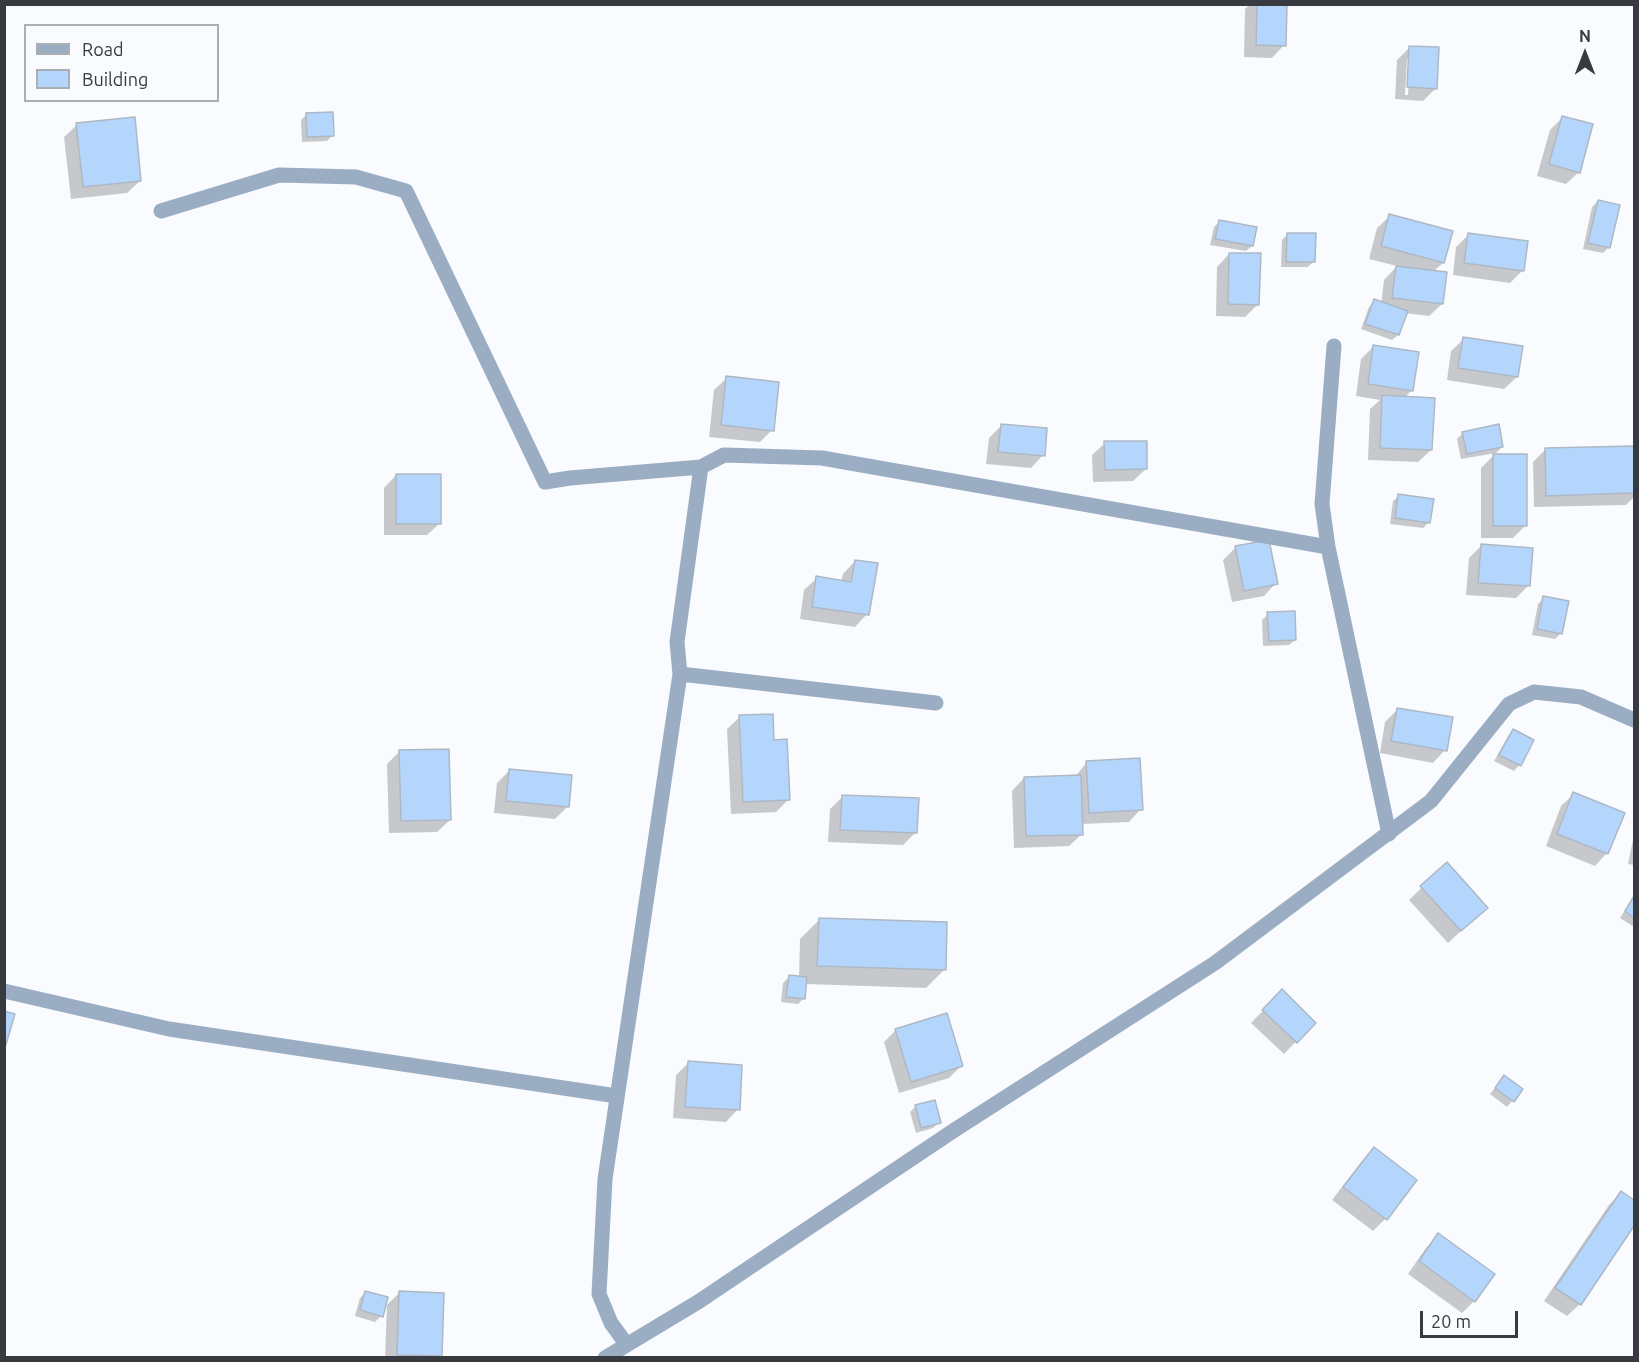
<!DOCTYPE html>
<style>
body{margin:0}
#map{position:relative;width:1639px;height:1362px;overflow:hidden;background:#f9fbfe;font-family:Ubuntu,sans-serif}
canvas{display:block}
.frame{position:absolute;inset:0;border:6px solid #373b40;pointer-events:none}
.legend{position:absolute;left:24px;top:24px;width:195px;height:78px;box-sizing:border-box;background:#f9fbfe;border:2px solid #abaeb2;margin:0;padding:8px 10px;list-style:none;font-size:18px;color:#373b40}
.legend li{display:flex;align-items:center;gap:12px;height:30px}
.legend b{width:30px;border:2px solid #abaeb2}
.north{position:absolute;left:1555px;top:24px;width:60px;height:60px;-webkit-text-stroke:4px #f9fbfe;paint-order:stroke;rotate:0deg;font-size:16px;font-weight:700;line-height:24px;text-align:center;color:#373b40}
.north::after{content:'';display:block;margin:auto;width:21px;height:27px;background:#373b40;clip-path:polygon(50% 0,100% 100%,50% 72%,0 100%)}
.scale{position:absolute;left:1420px;top:1311px;width:98px;height:27px;box-sizing:border-box;border:3px solid #373b40;border-top:0;padding-left:8px;font-size:18px;line-height:21px;white-space:nowrap;color:#373b40;-webkit-text-stroke:4px #f9fbfe;paint-order:stroke}
</style>
<div id="map">
<canvas width="1639" height="1362"></canvas>
<div class="frame"></div>
<ul class="legend">
<li><b style="height:8px;background:#9badc2"></b>Road</li>
<li><b style="height:16px;background:#b5d6fc"></b>Building</li>
</ul>
<div class="north">N</div>
<div class="scale">20 m</div>
</div>
<script>
const context = document.querySelector('canvas').getContext('2d');
context.lineJoin = 'round';
function paint(path, color) { context.fillStyle = color; context.fill(path, 'evenodd'); }
const toPath = rows => new Path2D(rows.map(r => 'M' + r).join(''));
function stroke(path, color, width, dash) { context.strokeStyle = color; context.lineWidth = width; context.lineCap = dash ? 'butt' : 'round'; context.setLineDash(dash || []); context.stroke(path); }
const shadow = toPath([
 [1250,4,1285,4,1284,45,1272,58,1244,57,1245,9],
 [1409,48,1436,88,1423,101,1395,99,1397,60],
 [1407,59,1410,59,1408,95,1405,95],
 [307,114,332,136,327,141,302,142,301,120],
 [1563,117,1579,172,1566,184,1537,176,1550,130],
 [77,125,140,181,127,193,71,199,64,137],
 [1598,201,1609,247,1603,253,1583,249,1592,207],
 [1390,216,1451,232,1443,263,1434,271,1442,304,1429,316,1405,313,1398,335,1392,340,1361,329,1369,307,1374,301,1381,304,1384,280,1397,266,1369,259,1377,228],
 [1219,222,1252,246,1246,251,1210,245,1214,227],
 [1288,234,1314,261,1308,267,1281,267,1282,240],
 [1469,234,1523,270,1510,283,1453,275,1456,247],
 [1229,254,1257,305,1245,317,1216,316,1217,267],
 [1464,339,1517,377,1504,389,1447,380,1451,351],
 [1374,346,1412,390,1404,398,1431,450,1418,462,1368,460,1370,409,1380,400,1356,396,1361,359],
 [727,378,772,430,760,442,709,437,714,390],
 [1001,426,1043,455,1031,468,986,464,989,438],
 [1463,433,1502,447,1496,453,1461,459,1457,439],
 [1105,443,1146,469,1133,481,1093,482,1092,455],
 [1634,447,1634,497,1626,505,1534,507,1533,462,1545,450],
 [1494,455,1526,525,1513,538,1481,538,1481,468],
 [396,475,440,523,427,535,384,535,384,488],
 [1399,496,1429,522,1423,528,1390,524,1393,501],
 [1481,546,1528,586,1516,598,1466,595,1469,558],
 [1236,547,1276,583,1264,596,1232,602,1223,560],
 [855,561,867,614,855,627,800,619,804,590,817,578,841,582,843,574],
 [1544,598,1561,633,1555,639,1532,635,1538,604],
 [1268,614,1295,640,1289,645,1263,646,1262,620],
 [1398,709,1445,750,1433,763,1380,753,1385,722],
 [740,717,772,741,788,800,776,812,731,814,727,729],
 [1513,731,1519,765,1514,771,1494,761,1508,736],
 [399,752,450,820,437,832,389,833,387,764],
 [1087,762,1141,809,1129,822,1081,824,1082,834,1069,846,1014,848,1012,791,1024,778,1075,777],
 [510,770,567,807,555,819,494,813,497,783],
 [1574,794,1607,853,1595,866,1546,846,1561,806],
 [842,797,916,832,903,845,828,842,830,809],
 [1634,835,1634,865,1628,864],
 [1446,864,1473,920,1448,943,1409,900],
 [1634,896,1634,927,1620,918],
 [819,920,945,969,926,988,805,984,804,998,798,1004,781,1002,783,983,789,977,799,978,800,939],
 [1282,991,1314,1023,1284,1054,1251,1023],
 [896,1030,961,1066,949,1078,899,1093,884,1042],
 [688,1063,738,1109,726,1122,673,1118,676,1075],
 [1504,1077,1521,1090,1507,1107,1490,1094],
 [916,1106,939,1122,933,1128,916,1133,910,1112],
 [1374,1149,1415,1180,1385,1219,1373,1231,1332,1200,1362,1161],
 [1621,1193,1634,1202,1634,1223,1580,1304,1567,1316,1544,1301,1609,1205],
 [1439,1235,1474,1301,1462,1313,1408,1274,1426,1248],
 [366,1292,381,1316,375,1322,355,1316,360,1298],
 [399,1293,441,1356,439,1358,385,1358,387,1305]
]);
const building = toPath([
 [1257,4,1287,4,1286,46,1256,45,1257,4],
 [1409,46,1439,47,1437,89,1407,87,1409,46],
 [333,112,334,136,307,137,306,113,333,112],
 [1562,116,1593,124,1580,173,1549,164,1562,116],
 [135,117,141,181,83,187,76,123,135,117],
 [1598,200,1620,205,1610,248,1588,243,1598,200],
 [1389,214,1453,231,1444,263,1381,246,1389,214],
 [1219,220,1257,227,1253,246,1215,239,1219,220],
 [1287,233,1316,233,1315,262,1286,262,1287,233],
 [1468,233,1528,241,1524,271,1464,263,1468,233],
 [1229,253,1261,253,1259,305,1228,304,1229,253],
 [1396,266,1447,272,1443,304,1392,298,1396,266],
 [1374,299,1408,311,1399,335,1365,324,1374,299],
 [1463,337,1523,346,1518,377,1458,368,1463,337],
 [1373,345,1419,352,1413,391,1368,384,1373,345],
 [726,376,779,382,774,431,721,425,726,376],
 [1382,395,1435,398,1432,450,1380,448,1382,395],
 [1001,424,1047,428,1045,456,998,452,1001,424],
 [1499,424,1503,447,1467,454,1462,432,1499,424],
 [1104,441,1147,441,1147,469,1105,470,1104,441],
 [1634,446,1634,493,1546,496,1545,448,1634,446],
 [1493,454,1527,454,1527,526,1493,526,1493,454],
 [396,474,441,474,441,524,396,524,396,474],
 [1398,494,1434,499,1430,523,1395,518,1398,494],
 [1269,540,1278,584,1244,591,1235,546,1269,540],
 [1481,544,1533,548,1530,586,1478,583,1481,544],
 [855,560,878,563,869,615,812,607,816,576,851,582,855,560],
 [1543,596,1569,601,1562,634,1537,629,1543,596],
 [1295,611,1296,640,1269,641,1267,612,1295,611],
 [1397,708,1453,717,1447,751,1391,741,1397,708],
 [773,714,774,740,787,739,790,800,743,802,739,715,773,714],
 [1513,729,1534,740,1521,766,1499,755,1513,729],
 [449,749,451,820,401,821,399,750,449,749],
 [1140,758,1143,810,1089,813,1086,761,1140,758],
 [509,769,572,775,569,807,506,801,509,769],
 [1081,775,1083,835,1026,836,1024,777,1081,775],
 [1573,792,1625,813,1608,854,1557,834,1573,792],
 [842,795,919,798,917,833,840,830,842,795],
 [1447,862,1488,908,1461,931,1420,886,1447,862],
 [1634,896,1634,918,1625,911,1634,896],
 [819,918,947,922,946,970,817,966,819,918],
 [789,975,807,977,805,999,786,997,789,975],
 [1282,989,1316,1023,1297,1043,1262,1010,1282,989],
 [4,1011,15,1014,4,1051,4,1011],
 [947,1013,963,1066,911,1082,895,1029,947,1013],
 [688,1061,742,1065,740,1110,685,1107,688,1061],
 [1504,1075,1523,1089,1514,1102,1495,1088,1504,1075],
 [935,1100,941,1123,921,1128,915,1105,935,1100],
 [1374,1147,1417,1180,1387,1220,1343,1187,1374,1147],
 [1621,1191,1634,1200,1634,1226,1581,1305,1555,1288,1621,1191],
 [1438,1233,1495,1274,1475,1302,1419,1261,1438,1233],
 [365,1291,388,1297,383,1317,360,1310,365,1291],
 [399,1291,444,1293,442,1356,397,1355,399,1291]
]);
const minor = toPath([
 [161,211,279,175,356,177,406,191,545,482,570,478,701,467,724,455,822,458,1328,547],
 [1334,346,1322,504,1328,547,1389,834],
 [680,674,936,703],
 [4,991,169,1029,617,1096],
 [627,1345,611,1323,599,1294,605,1179,680,674,677,642,701,467],
 [605,1358,698,1302,953,1131,1215,963,1431,801,1509,704,1534,692,1581,697,1634,720]
]);
paint(shadow, '#0003');
paint(building, '#b5d6fc');
stroke(building, '#adb8c4', 1.5);
stroke(minor, '#9badc2', 15);
</script>
